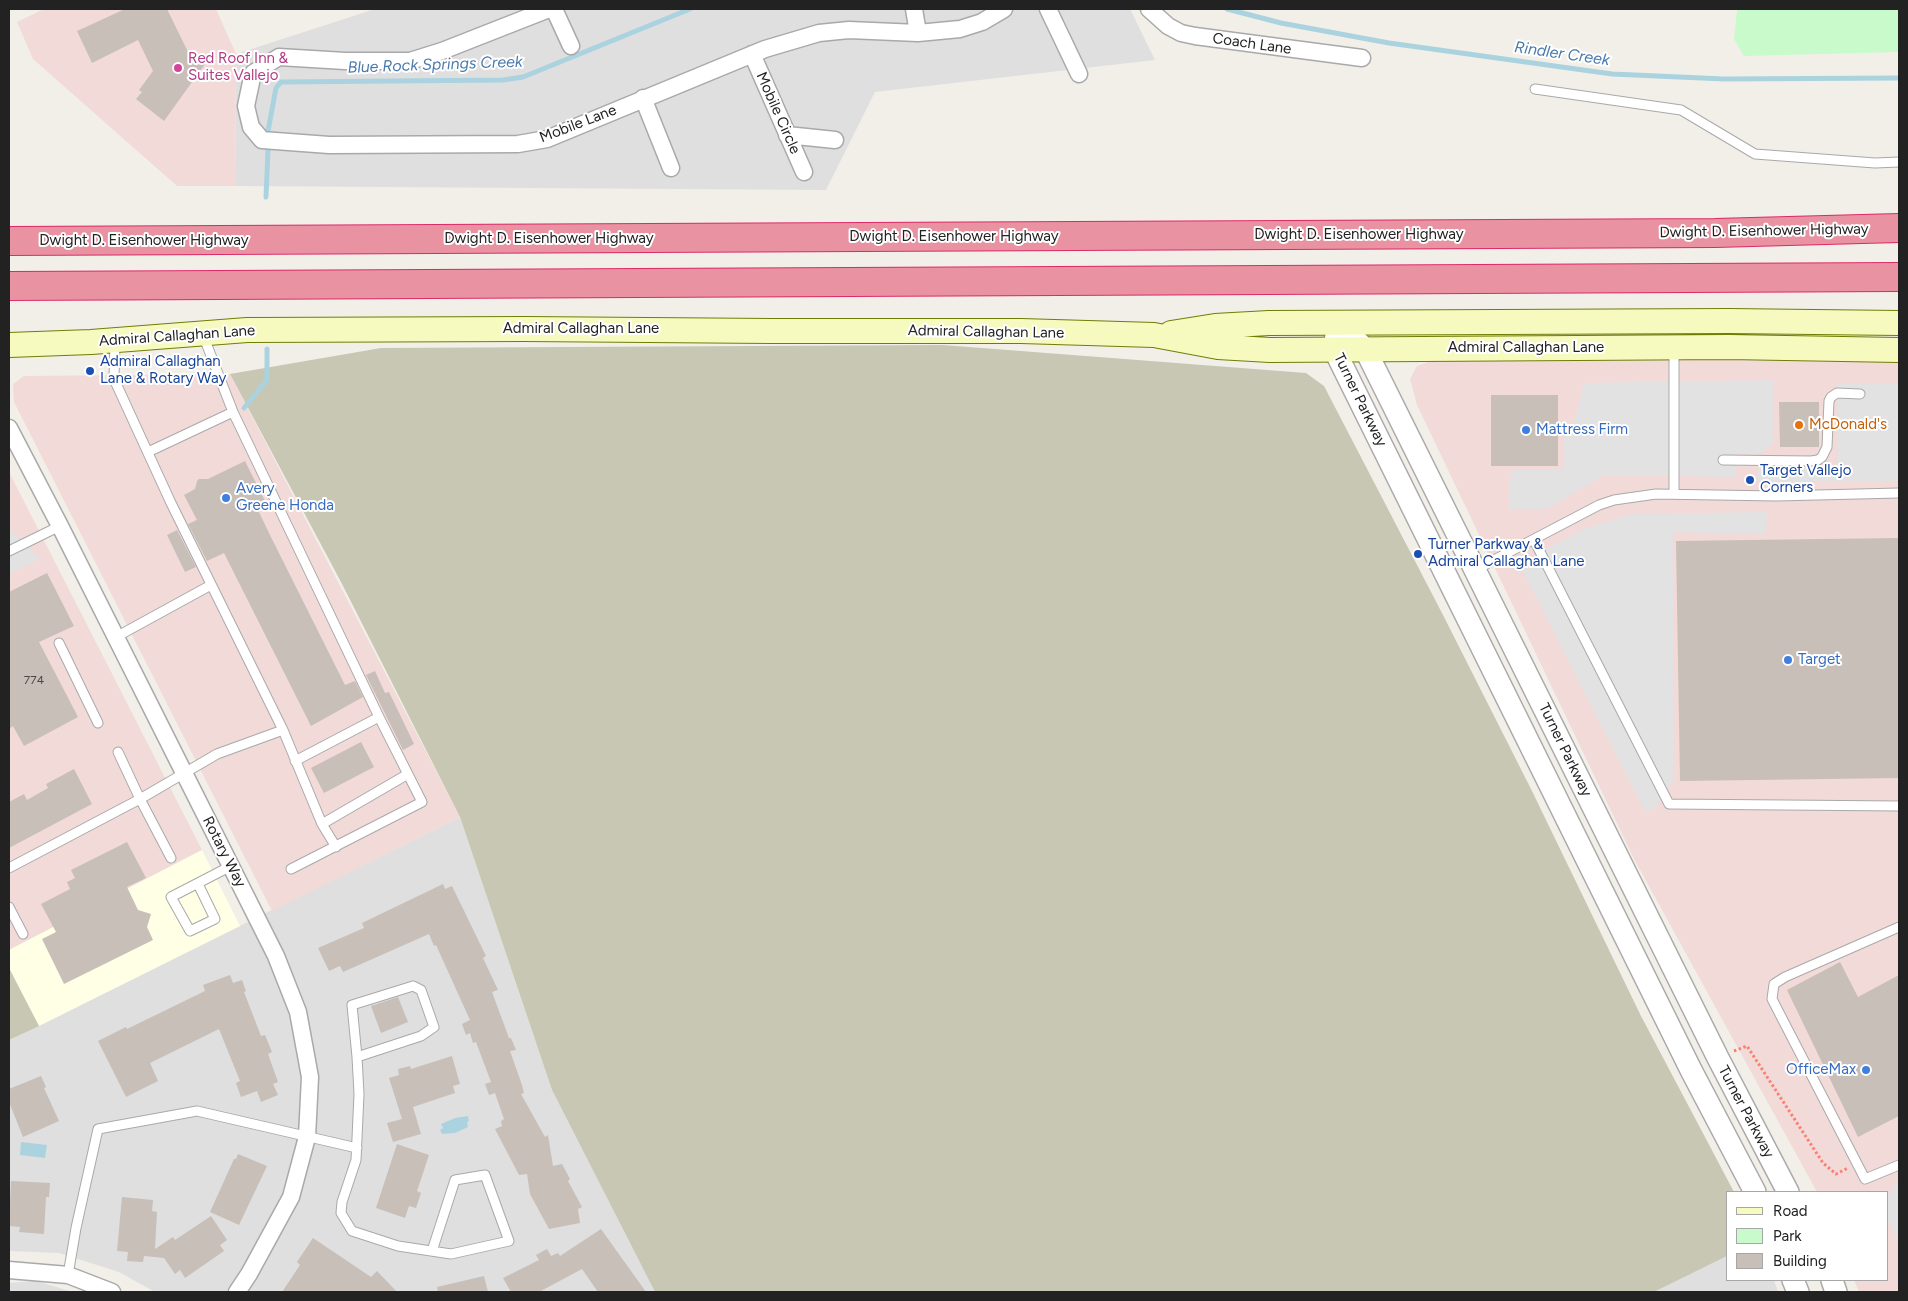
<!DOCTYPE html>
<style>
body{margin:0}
#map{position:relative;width:1908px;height:1301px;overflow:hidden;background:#f2efe9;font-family:Figtree,sans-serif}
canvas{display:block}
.frame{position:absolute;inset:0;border:10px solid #222;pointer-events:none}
.legend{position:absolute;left:1726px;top:1191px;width:162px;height:90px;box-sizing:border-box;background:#fff;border:1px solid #a7a7a7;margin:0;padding:6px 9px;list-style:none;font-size:15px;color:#222}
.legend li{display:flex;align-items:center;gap:10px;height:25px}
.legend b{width:25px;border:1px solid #a7a7a7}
</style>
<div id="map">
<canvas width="1908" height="1301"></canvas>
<div class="frame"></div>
<ul class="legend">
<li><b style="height:6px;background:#f7fabf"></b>Road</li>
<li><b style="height:14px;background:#c8facc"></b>Park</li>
<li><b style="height:14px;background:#c7bfb8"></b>Building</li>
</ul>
</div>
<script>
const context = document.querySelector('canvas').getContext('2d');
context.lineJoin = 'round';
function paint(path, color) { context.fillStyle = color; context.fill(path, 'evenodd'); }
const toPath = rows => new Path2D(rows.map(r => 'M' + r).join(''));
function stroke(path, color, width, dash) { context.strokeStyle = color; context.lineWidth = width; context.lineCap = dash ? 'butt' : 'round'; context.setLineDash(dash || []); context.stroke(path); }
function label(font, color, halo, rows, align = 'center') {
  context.font = font + ' Figtree,sans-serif'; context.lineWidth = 4; context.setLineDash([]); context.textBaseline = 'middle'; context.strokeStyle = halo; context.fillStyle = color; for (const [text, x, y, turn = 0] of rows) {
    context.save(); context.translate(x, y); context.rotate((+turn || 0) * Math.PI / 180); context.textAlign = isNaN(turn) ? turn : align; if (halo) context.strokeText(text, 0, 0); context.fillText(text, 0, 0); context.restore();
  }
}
const residential = toPath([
 [375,9,1130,9,1155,60,875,92,826,190,235,186,236,54],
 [460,817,552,1090,655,1292,155,1292,119,1272,59,1253,9,1251,9,1040],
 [1727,1256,1727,1280,1774,1280,1778,1292,1654,1292],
 [36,1281,73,1292,9,1292,9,1283]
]);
const commercial = toPath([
 [44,9,216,9,236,54,235,186,177,186,33,59,17,22],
 [1439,358,1899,360,1899,1292,1859,1292,1854,1280,1887,1280,1887,1192,1817,1192,1634,859,1417,405,1410,379,1417,366],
 [230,374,460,817,272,911,14,402,13,384,24,376],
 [9,472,202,850,9,950]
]);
const education = toPath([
 [202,850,240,926,39,1026,9,968,9,950]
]);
const construction = toPath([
 [943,345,1306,373,1324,386,1443,615,1531,789,1641,1016,1734,1192,1727,1192,1727,1256,1654,1292,655,1292,552,1090,460,817,341,582,230,374,381,348],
 [9,968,39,1026,9,1040]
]);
const park = toPath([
 [1753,9,1899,9,1899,52,1744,56,1734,39,1737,10]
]);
const parking = toPath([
 [1773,380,1773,443,1759,454,1735,454,1736,477,1605,475,1546,509,1509,510,1511,469,1564,469,1563,430,1575,420,1584,383],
 [1838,384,1899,384,1899,481,1758,481,1758,467,1838,467],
 [1767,512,1766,534,1673,532,1673,780,1657,806,1646,813,1519,564,1581,530,1632,514],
 [9,524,13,533,40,559,9,574],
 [1899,1178,1899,1243,1887,1219,1887,1197]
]);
const water = toPath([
 [468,1116,469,1121,467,1122,468,1127,455,1133,442,1134,440,1130,443,1128,441,1124,455,1118],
 [21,1142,47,1145,45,1158,20,1155]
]);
const stream = toPath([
 [1227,9,1281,23,1389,43,1612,74,1724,79,1899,78],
 [268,131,276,88,281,82,503,80,523,77,690,9],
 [266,197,268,150],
 [244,408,267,380,267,349]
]);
const building = toPath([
 [125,9,167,9,188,52,205,64,164,121,136,99,142,92,139,90,153,71,138,40,92,63,77,31],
 [1491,395,1558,395,1558,466,1491,466],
 [1779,402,1819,402,1819,447,1780,447],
 [245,461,266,503,257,508,268,531,345,685,355,681,363,697,311,726,224,553,207,561,188,524,197,520,184,495,195,489,197,481,199,479,208,479],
 [177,530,196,567,185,572,167,535],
 [1899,538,1899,778,1680,781,1676,541],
 [47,573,74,626,39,642,78,717,24,746,13,726,9,729,9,592],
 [375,671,385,693,389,692,414,744,403,750,366,675],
 [361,742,374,767,324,793,311,768],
 [74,769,92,804,9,848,9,802,24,794,27,800,48,788,46,784],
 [127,842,146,878,127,887,138,910,151,914,147,927,153,940,64,984,42,939,56,932,41,904,70,889,67,882,75,878,71,870],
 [443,884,445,889,452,886,486,956,483,958,498,990,492,992,509,1038,511,1038,516,1050,510,1051,522,1085,524,1093,521,1094,545,1137,548,1135,553,1166,562,1164,570,1179,568,1181,582,1207,578,1209,580,1223,549,1229,530,1194,527,1174,519,1175,495,1129,502,1126,501,1121,504,1119,495,1093,489,1095,485,1084,491,1082,476,1042,473,1043,470,1033,466,1035,462,1024,470,1020,436,945,434,946,429,934,343,972,340,966,329,971,318,948,364,928,362,923],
 [1840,962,1858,997,1899,975,1899,1116,1858,1137,1787,990],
 [230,975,233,983,242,980,246,991,244,992,261,1036,265,1035,272,1052,268,1054,278,1082,273,1084,278,1095,261,1102,257,1091,241,1097,236,1083,240,1081,219,1029,150,1063,158,1081,126,1097,98,1041,126,1027,127,1029,205,991,203,985],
 [398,997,408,1022,381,1033,371,1006],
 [452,1056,460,1084,453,1086,455,1093,413,1107,421,1134,393,1142,387,1123,402,1119,389,1078,399,1075,398,1069,410,1066,411,1069],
 [41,1076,46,1087,44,1088,59,1121,23,1137,9,1102,9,1089],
 [397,1144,429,1155,417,1191,421,1193,416,1208,409,1206,405,1218,376,1208],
 [238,1154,267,1166,239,1225,210,1212,234,1159,236,1159],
 [11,1181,50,1183,49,1197,46,1197,44,1234,19,1232,20,1227,9,1226],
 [122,1197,153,1200,152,1211,157,1212,155,1249,173,1237,175,1240,211,1216,227,1240,220,1245,224,1251,185,1278,180,1270,175,1274,164,1258,144,1256,143,1262,127,1261,128,1252,117,1251],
 [601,1229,646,1292,598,1292,582,1269,539,1292,511,1292,503,1278,539,1260,536,1255,547,1249,551,1256,558,1253,560,1256],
 [313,1238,371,1277,377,1271,397,1292,282,1292,300,1265,297,1262],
 [484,1276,488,1292,438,1292,437,1287]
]);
const path = toPath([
 [1734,1051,1747,1046,1823,1163,1836,1174,1848,1168]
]);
const service = toPath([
 [1535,89,1681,110,1755,154,1875,163,1899,162],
 [115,341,114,379,171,503,283,730,322,824],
 [233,412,379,717,422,802,291,869],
 [148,452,233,412,203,335],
 [1723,460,1811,461,1818,460,1822,457,1827,447,1829,401,1831,397,1837,393,1860,394],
 [1674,494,1674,348],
 [1534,540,1669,804,1899,806],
 [9,551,60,526],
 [1475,570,1599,505,1614,500,1656,494,1776,496,1899,493],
 [116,637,211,585],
 [59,643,98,723],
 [118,752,140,799,171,858],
 [295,761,379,717],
 [336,847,322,824,408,774],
 [9,868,140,799,217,754,283,730],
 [198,884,215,919,190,931,171,897,231,866],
 [9,907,23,934],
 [1899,927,1785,977,1774,984,1772,999,1865,1179,1899,1165],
 [413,986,421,990,434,1027,421,1036,357,1057,352,1005,413,986],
 [357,1057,359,1094,356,1160,342,1202,341,1213,352,1231,398,1246,451,1254,509,1241,485,1175,455,1180,432,1251],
 [68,1275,76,1228,98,1129,197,1111,357,1148]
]);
const minor = toPath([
 [549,9,442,51,410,61,345,61,279,57,253,73,246,106,251,127,262,140,329,145,518,144,547,139,765,49,819,33,849,30,918,33,960,29,982,22,1004,9],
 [554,9,571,46],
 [914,9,918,33],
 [1048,9,1079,74],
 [1149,9,1168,26,1181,33,1195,36,1362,58],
 [752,54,804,172],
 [643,98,671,168],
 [787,135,835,140],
 [9,428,60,526,276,956,298,1012,310,1077,307,1137,291,1197,249,1274,237,1292],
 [9,1270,68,1275,112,1292]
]);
const tertiary = toPath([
 [1338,322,1365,349,1718,1058,1788,1192],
 [1336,335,1334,349,1691,1070,1755,1192],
 [1793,1280,1798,1292],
 [1832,1280,1836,1292]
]);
const secondary = toPath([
 [1171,333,1215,326,1269,323,1729,321,1899,323],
 [9,345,91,342,247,330,525,329,771,331,1021,331,1154,335,1218,347,1270,350,1729,347,1899,350]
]);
const motorway = toPath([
 [9,241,1715,233,1899,228],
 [9,286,1899,277]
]);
const markers = [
 [178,68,5,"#d1479c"],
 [90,371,5,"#1a4fb4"],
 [1799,425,5,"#e8710a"],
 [1526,430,5,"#3f7fe0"],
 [1750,480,5,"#1a4fb4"],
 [226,498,5,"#3f7fe0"],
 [1418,554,5,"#1a4fb4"],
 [1788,660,5,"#3f7fe0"],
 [1866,1070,5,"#3f7fe0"]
];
const numberNames = [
 ["774",34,680]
];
const streetNames = [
 ["Coach Lane",1252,44,8],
 ["Mobile Circle",778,113,66],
 ["Mobile Lane",578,124,-21],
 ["Dwight D. Eisenhower Highway",1764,231,-1],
 ["Dwight D. Eisenhower Highway",1359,235],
 ["Dwight D. Eisenhower Highway",954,237],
 ["Dwight D. Eisenhower Highway",549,239],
 ["Dwight D. Eisenhower Highway",144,241],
 ["Admiral Callaghan Lane",581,329],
 ["Admiral Callaghan Lane",986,332,1],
 ["Admiral Callaghan Lane",177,336,-4],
 ["Admiral Callaghan Lane",1526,348],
 ["Turner Parkway",1360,400,64],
 ["Turner Parkway",1565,750,64],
 ["Rotary Way",224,852,63],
 ["Turner Parkway",1746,1112,62]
];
const hotelNames = [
 ["Red Roof Inn &",188,59],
 ["Suites Vallejo",188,76]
];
const transitNames = [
 ["Admiral Callaghan",100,362],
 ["Lane & Rotary Way",100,379],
 ["Target Vallejo",1760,471],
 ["Corners",1760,488],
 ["Turner Parkway &",1428,545],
 ["Admiral Callaghan Lane",1428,562]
];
const foodNames = [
 ["McDonald's",1809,425]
];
const shopNames = [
 ["Mattress Firm",1536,430],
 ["Avery",236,489],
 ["Greene Honda",236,506],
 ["Target",1798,660],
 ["OfficeMax",1856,1070,"right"]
];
const waterNames = [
 ["Rindler Creek",1562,54,8],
 ["Blue Rock Springs Creek",435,65,-2]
];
paint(residential, '#e0dfdf');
paint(commercial, '#f2dad9');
paint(education, '#ffffe5');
paint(construction, '#c7c7b4');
paint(park, '#c8facc');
paint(parking, '#e2e2e2');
paint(water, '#aad3df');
stroke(stream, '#aad3df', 5);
paint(building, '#c7bfb8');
stroke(service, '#a9a9a9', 11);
stroke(minor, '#a9a9a9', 19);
stroke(tertiary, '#a9a9a9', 24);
stroke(secondary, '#707d05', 26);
stroke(motorway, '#dc2a67', 30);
stroke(path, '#fa8072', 3, [2.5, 2.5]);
stroke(service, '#fff', 9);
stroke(minor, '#fff', 16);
stroke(tertiary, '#fff', 21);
stroke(secondary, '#f7fabf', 24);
stroke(motorway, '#e892a2', 28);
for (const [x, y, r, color] of markers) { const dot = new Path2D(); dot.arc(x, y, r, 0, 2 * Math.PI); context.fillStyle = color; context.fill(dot); stroke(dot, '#fff', 2); }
label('12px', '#4b4948', null, numberNames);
label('15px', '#222', '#fff', streetNames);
label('15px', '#b23c85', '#fff', hotelNames, 'left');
label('15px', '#164399', '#fff', transitNames, 'left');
label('15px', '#c56008', '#fff', foodNames, 'left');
label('15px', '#366cbe', '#fff', shopNames, 'left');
label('italic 16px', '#4a7aab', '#fff', waterNames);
</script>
